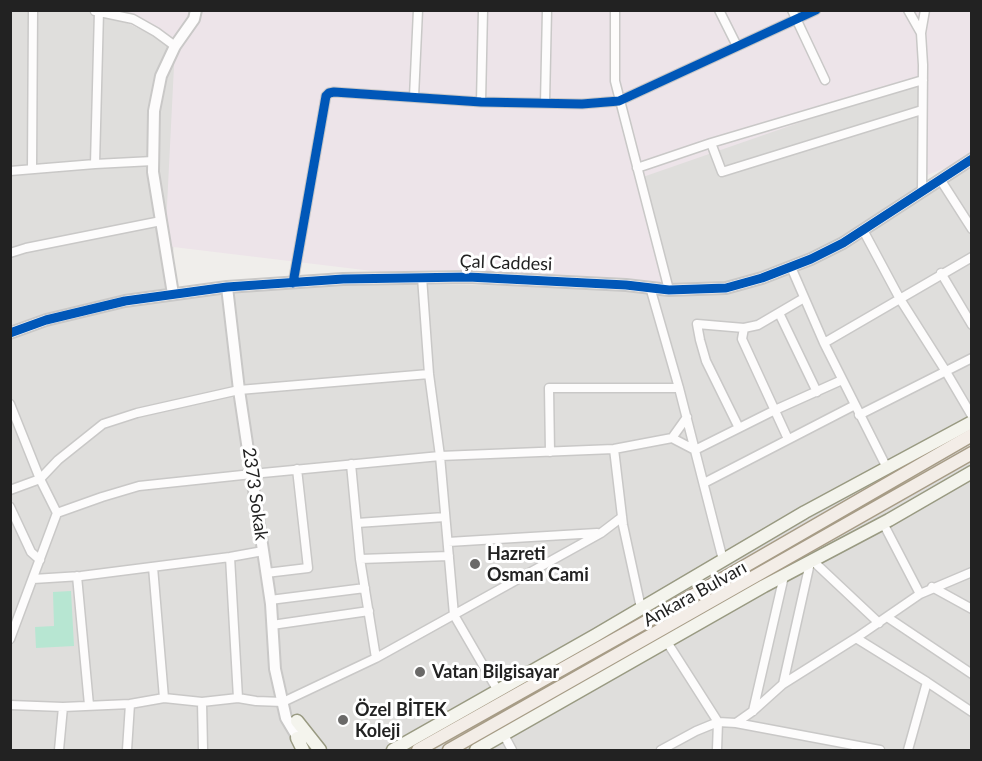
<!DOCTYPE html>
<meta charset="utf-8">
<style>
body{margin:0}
#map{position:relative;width:982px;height:761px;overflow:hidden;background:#f0eeeb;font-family:Lato,sans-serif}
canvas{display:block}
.frame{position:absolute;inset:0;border:12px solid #222;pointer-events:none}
</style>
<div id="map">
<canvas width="982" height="761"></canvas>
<div class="frame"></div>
</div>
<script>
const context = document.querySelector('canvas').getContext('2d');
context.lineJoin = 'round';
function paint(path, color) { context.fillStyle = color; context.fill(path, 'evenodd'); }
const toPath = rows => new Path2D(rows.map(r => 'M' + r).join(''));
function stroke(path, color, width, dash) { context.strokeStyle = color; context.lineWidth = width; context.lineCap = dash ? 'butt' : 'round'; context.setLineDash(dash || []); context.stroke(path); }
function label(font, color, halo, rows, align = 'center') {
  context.font = font + ' Lato,sans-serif'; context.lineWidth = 6; context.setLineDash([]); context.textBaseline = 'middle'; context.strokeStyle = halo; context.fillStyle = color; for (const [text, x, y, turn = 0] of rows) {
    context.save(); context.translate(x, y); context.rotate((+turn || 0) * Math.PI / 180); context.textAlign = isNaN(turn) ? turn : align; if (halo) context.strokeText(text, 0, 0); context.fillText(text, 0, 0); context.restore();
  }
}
const residential = toPath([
 [10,11,105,12,175,46,173,293,293,283,650,287,637,168,923,80,922,191,971,161,971,750,11,750]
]);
const industrial = toPath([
 [60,11,971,11,971,158,922,177,922,80,640,178,669,290,422,277,165,246,175,46,105,12]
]);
const pitch = toPath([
 [71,591,74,646,36,648,35,627,54,626,53,592]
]);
const minor = toPath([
 [615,10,615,81,669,290],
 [719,10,737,46],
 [792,10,825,80],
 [908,10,921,33,923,65,922,191],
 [95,11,133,19,156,32,175,46],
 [921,33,925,10],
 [414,97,418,10],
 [481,102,483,10],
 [545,103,547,10],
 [711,143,923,80],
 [95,164,99,11],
 [637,168,711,143,722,172,922,110],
 [32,169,33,10],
 [10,171,95,164,153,161],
 [940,179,972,229],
 [863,230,900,299,945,370,972,416],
 [10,253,26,248,161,221],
 [791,267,824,343,887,468],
 [941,273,972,325],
 [422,277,429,374,440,456,454,615,498,691],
 [293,283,326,96,329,93,334,92,481,102,582,104,619,101,816,10],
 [650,287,679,388,723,560],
 [779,313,817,392],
 [744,328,742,339,788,439],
 [824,343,972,257],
 [10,404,40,479,57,513,10,639],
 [859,415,972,358],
 [739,428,706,361,700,340,697,324,744,328,758,325,804,298],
 [672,438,695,450,775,410,842,380],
 [614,449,623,525,641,608],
 [550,452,549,388,679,388],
 [351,464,360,559,376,658],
 [704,483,855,405],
 [10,490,40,479,58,460,103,424,137,413,239,390,429,374],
 [10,507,31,552,40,560],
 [57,513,102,497,139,486,252,474,440,456,614,449,672,438,687,417],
 [357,523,445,517],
 [883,523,920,594],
 [448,542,597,533],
 [230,557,238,698],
 [360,559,449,556],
 [813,561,879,623],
 [153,567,164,698],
 [266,573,308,568,297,469],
 [77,576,89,705],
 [33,579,81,576,230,557,263,551],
 [932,587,972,609],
 [270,600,365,588],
 [887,617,972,674],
 [272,625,369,611],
 [856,638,927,682,972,712],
 [667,642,718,722,717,750],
 [783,684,810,563],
 [202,702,203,750],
 [10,705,63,707,130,704,164,698,202,702,238,698,256,701,283,702,376,658,601,533,622,517],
 [753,711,784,576],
 [736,723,880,750],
 [504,735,512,750],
 [59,750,63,707],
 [127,750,130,704],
 [661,750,696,731,718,722,736,723,753,711,783,684,856,638,920,594,972,572],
 [908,750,927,682]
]);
const tertiary = toPath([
 [227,287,239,390,271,604,275,669,286,718,301,743],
 [173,294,153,172,154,111,161,76,175,46,194,19,196,10],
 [10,333,46,320,125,301,227,287,343,279,468,277,626,285,669,290,726,288,762,278,811,259,843,243,972,159]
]);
const secondary = toPath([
 [297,721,320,750],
 [297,738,303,750],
 [393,750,596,635,805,512,972,422],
 [476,750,764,586,889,520,972,472]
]);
const primary = toPath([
 [418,750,733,573,972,435],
 [449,750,972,453]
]);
const cycleway = toPath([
 [293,283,326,96,329,93,334,92,481,102,582,104,619,101,816,10],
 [10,333,46,320,125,301,227,287,343,279,468,277,626,285,669,290,726,288,762,278,811,259,843,243,972,159]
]);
const markers = [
 [475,564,6,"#6a6968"],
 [420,672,6,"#6a6968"],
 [343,720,6,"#6a6968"]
];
const streetNames = [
 ["Çal Caddesi",506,263,2],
 ["2373 Sokak",255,494,82],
 ["Ankara Bulvarı",695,594,-29]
];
const poiNames = [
 ["Hazreti",487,554],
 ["Osman Cami",487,575],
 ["Vatan Bilgisayar",432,672],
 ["Özel BİTEK",355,710],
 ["Koleji",355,731]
];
paint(residential, '#dfdedc');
paint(industrial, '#ede4e9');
paint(pitch, '#b7e6d2');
stroke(minor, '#c9c8c7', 11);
stroke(tertiary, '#c9c8c7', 14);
stroke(secondary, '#999a82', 15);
stroke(primary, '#a79c86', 15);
stroke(minor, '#fdfcfc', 8);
stroke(tertiary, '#fdfcfc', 10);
stroke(secondary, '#f4f4ed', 12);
stroke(primary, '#f3ede7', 12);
stroke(cycleway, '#0057b8', 9);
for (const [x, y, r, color] of markers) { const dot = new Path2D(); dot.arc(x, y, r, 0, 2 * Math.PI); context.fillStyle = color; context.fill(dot); stroke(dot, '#fff', 2); }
label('18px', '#222', '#fff', streetNames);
label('bold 18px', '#222', '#fff', poiNames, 'left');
</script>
